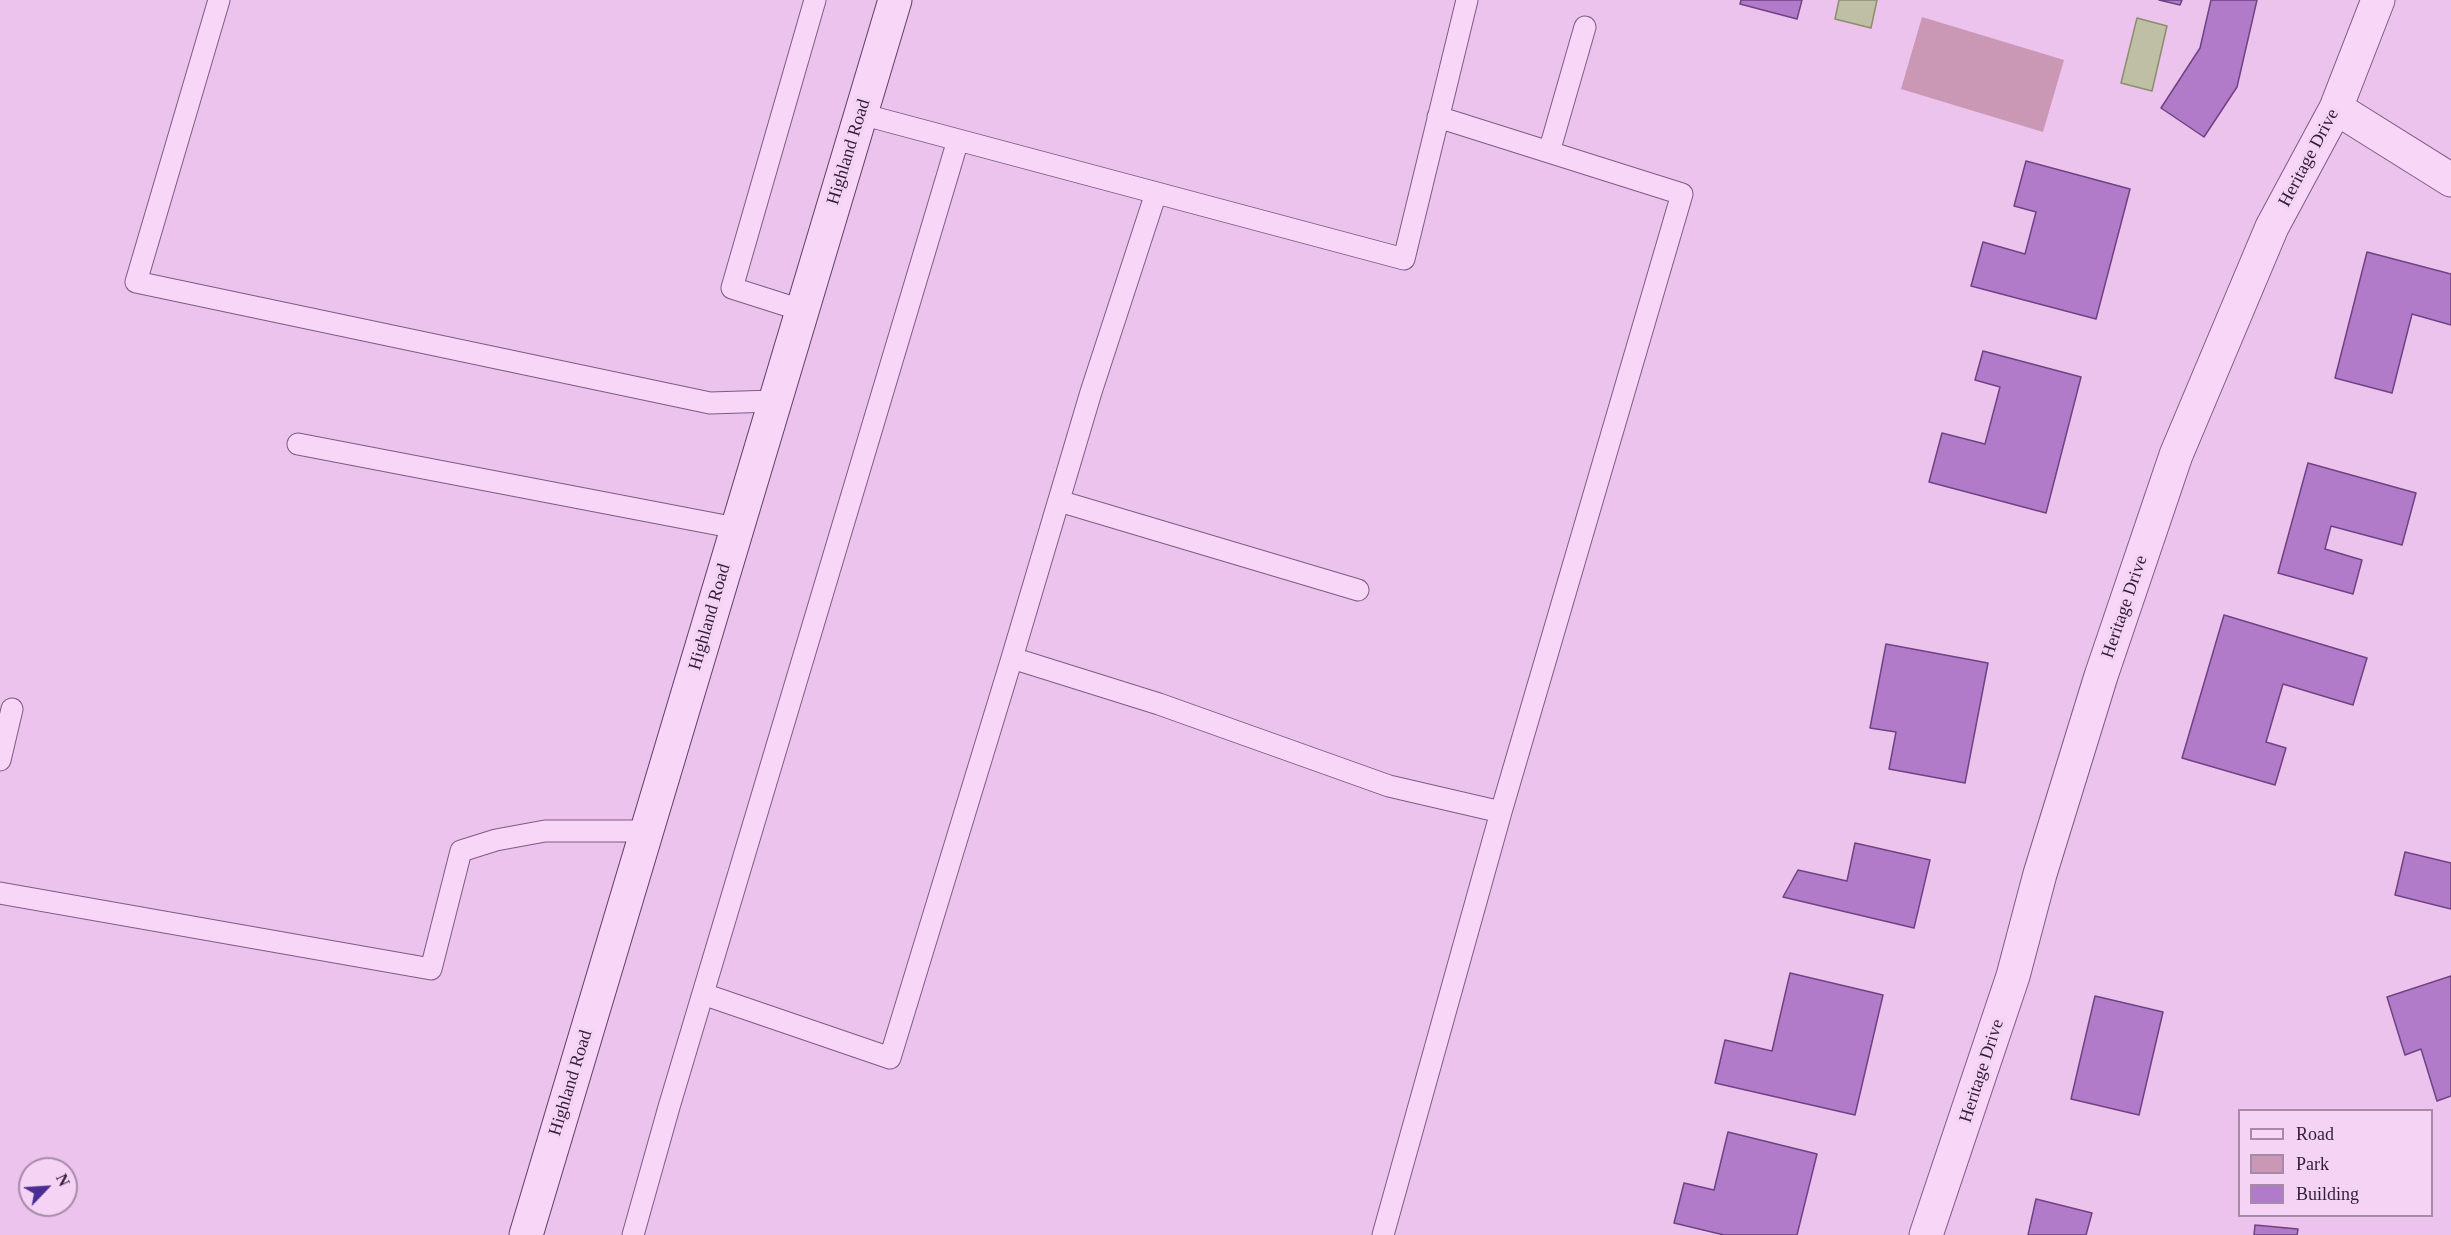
<!DOCTYPE html>
<style>
body{margin:0}
#map{position:relative;width:2451px;height:1235px;overflow:hidden;background:#ecc3ec;font-family:"Times New Roman",serif}
canvas{display:block}
.legend{position:absolute;left:2238px;top:1109px;width:195px;height:108px;box-sizing:border-box;background:#f4d3f4;border:2px solid #a68ba8;margin:0;padding:8px 10px;list-style:none;font-size:18px;color:#311e36}
.legend li{display:flex;align-items:center;gap:12px;height:30px}
.legend b{width:30px;border:2px solid #a68ba8}
.north{position:absolute;left:18px;top:1157px;width:60px;height:60px;box-sizing:border-box;background:#f4d3f4;border:2px solid #a68ba8;border-radius:50%;rotate:65deg;font-size:16px;font-weight:700;line-height:24px;text-align:center;color:#311e36}
.north::after{content:'';display:block;margin:auto;width:21px;height:27px;background:#4a2d92;clip-path:polygon(50% 0,100% 100%,50% 72%,0 100%)}
</style>
<div id="map">
<canvas width="2451" height="1235"></canvas>
<ul class="legend">
<li><b style="height:8px;background:#f7d6f7"></b>Road</li>
<li><b style="height:16px;background:#ca98b5"></b>Park</li>
<li><b style="height:16px;background:#b27bc9"></b>Building</li>
</ul>
<div class="north">N</div>
</div>
<script>
const context = document.querySelector('canvas').getContext('2d');
context.lineJoin = 'round';
function paint(path, color) { context.fillStyle = color; context.fill(path, 'evenodd'); }
const toPath = rows => new Path2D(rows.map(r => 'M' + r).join(''));
function stroke(path, color, width, dash) { context.strokeStyle = color; context.lineWidth = width; context.lineCap = dash ? 'butt' : 'round'; context.setLineDash(dash || []); context.stroke(path); }
function label(font, color, halo, rows, align = 'center') {
  context.font = font + ' "Times New Roman",serif'; context.lineWidth = 6; context.setLineDash([]); context.textBaseline = 'middle'; context.strokeStyle = halo; context.fillStyle = color; for (const [text, x, y, turn = 0] of rows) {
    context.save(); context.translate(x, y); context.rotate((+turn || 0) * Math.PI / 180); context.textAlign = isNaN(turn) ? turn : align; if (halo) context.strokeText(text, 0, 0); context.fillText(text, 0, 0); context.restore();
  }
}
const green = toPath([
 [1922,17,2064,60,2043,132,1901,89]
]);
const water = toPath([
 [1839,0,1877,0,1871,28,1835,19,1839,0],
 [2137,18,2167,26,2152,91,2121,83,2137,18]
]);
const building = toPath([
 [1741,0,1802,0,1797,19,1740,4,1741,0],
 [2159,0,2182,0,2180,5,2159,0],
 [2211,0,2257,0,2237,87,2204,137,2161,108,2200,48,2211,0],
 [2026,161,2130,189,2096,319,1971,286,1983,242,2025,254,2036,212,2014,206,2026,161],
 [2367,252,2451,274,2451,325,2412,314,2392,393,2335,378,2367,252],
 [1983,351,2081,377,2046,513,1929,482,1942,433,1985,444,2000,387,1975,380,1983,351],
 [2308,463,2416,493,2402,545,2331,526,2325,549,2362,560,2353,594,2278,573,2308,463],
 [2224,615,2367,658,2353,705,2283,684,2266,742,2286,748,2275,785,2182,758,2224,615],
 [1886,644,1988,663,1965,783,1889,769,1896,732,1870,728,1886,644],
 [1855,843,1930,860,1914,928,1783,897,1798,870,1847,881,1855,843],
 [2405,852,2451,863,2451,909,2395,895,2405,852],
 [1790,973,1883,995,1855,1115,1715,1083,1725,1040,1772,1051,1790,973],
 [2451,976,2451,1096,2437,1101,2421,1049,2405,1055,2387,997,2451,976],
 [2095,996,2163,1012,2139,1115,2071,1099,2095,996],
 [1728,1132,1817,1154,1797,1235,1724,1235,1674,1223,1684,1183,1714,1190,1728,1132],
 [2036,1199,2092,1213,2086,1235,2028,1235,2036,1199],
 [2255,1225,2298,1229,2297,1235,2254,1235,2255,1225]
]);
const lane = toPath([
 [219,0,136,282,710,403,774,401],
 [861,114,1404,259,1467,0],
 [1549,152,1585,27],
 [801,310,732,288,815,0],
 [298,444,736,528],
 [1059,501,1358,590],
 [1012,658,1159,704,1389,786,1501,812],
 [0,760,12,709],
 [0,893,431,969,461,851,496,840,545,831,647,831],
 [703,994,890,1058,1012,658,1091,392,1156,193],
 [633,1235,669,1107,958,140],
 [1383,1235,1501,812,1682,194,1438,117]
]);
const street = toPath([
 [2336,108,2451,180],
 [1926,1235,2013,976,2040,874,2101,676,2176,455,2272,227,2336,108,2378,0]
]);
const secondary = toPath([
 [526,1235,895,0]
]);
const streetNames = [
 ["Highland Road",849,152,-73],
 ["Heritage Drive",2309,158,-62],
 ["Heritage Drive",2125,607,-71],
 ["Highland Road",710,617,-74],
 ["Heritage Drive",1982,1071,-72],
 ["Highland Road",571,1083,-73]
];
paint(green, '#ca98b5');
paint(water, '#bfbfa5');
stroke(water, '#8b8d6d', 1.5);
paint(building, '#b27bc9');
stroke(building, '#6f4284', 1.5);
stroke(lane, '#7e5b86', 23);
stroke(street, '#7e5b86', 35);
stroke(secondary, '#5f3e68', 35);
stroke(lane, '#f7d6f7', 21);
stroke(street, '#f7d6f7', 33);
stroke(secondary, '#f7d6f7', 33);
label('18px', '#311e36', '#f4d3f4', streetNames);
</script>
